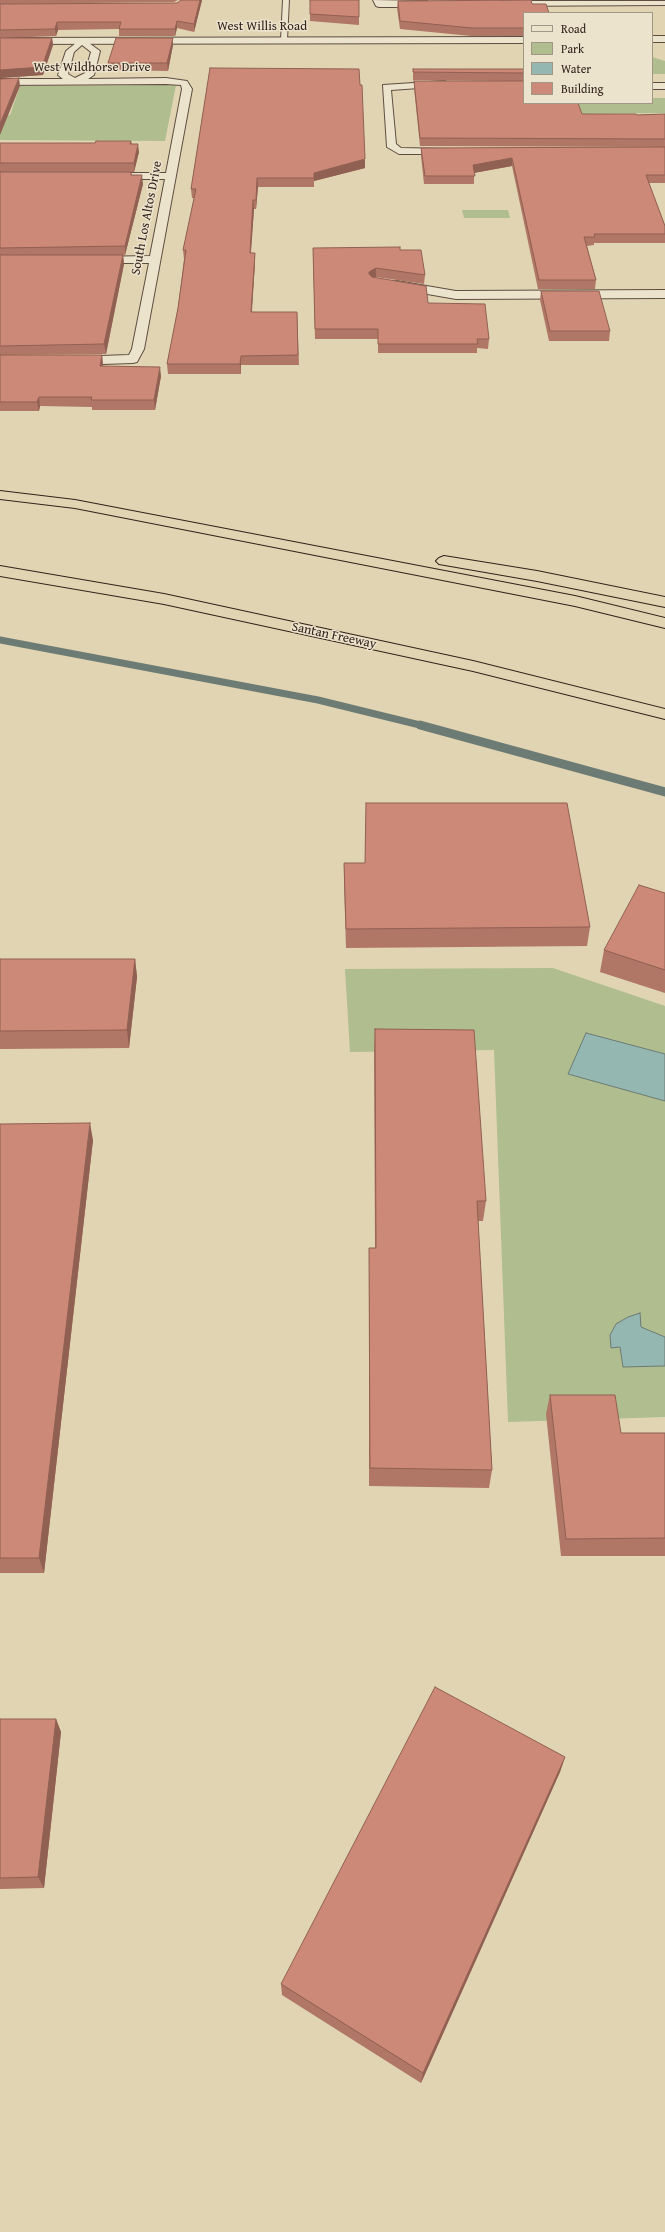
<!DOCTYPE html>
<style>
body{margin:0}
#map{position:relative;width:665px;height:2232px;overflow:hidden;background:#e1d4b2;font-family:"Gentium Book Plus",serif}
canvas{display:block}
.legend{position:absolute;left:523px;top:12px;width:130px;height:92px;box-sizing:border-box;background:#ece3cd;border:1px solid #a29686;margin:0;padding:5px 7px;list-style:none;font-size:12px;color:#32221c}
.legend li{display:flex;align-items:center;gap:8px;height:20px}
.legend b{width:20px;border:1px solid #a29686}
</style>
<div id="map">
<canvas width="665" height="2232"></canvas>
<ul class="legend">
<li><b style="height:5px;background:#ece3cd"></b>Road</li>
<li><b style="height:11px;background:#afbd8f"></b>Park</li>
<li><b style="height:11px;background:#95b7b1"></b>Water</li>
<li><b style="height:11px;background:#cd8977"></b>Building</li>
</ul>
</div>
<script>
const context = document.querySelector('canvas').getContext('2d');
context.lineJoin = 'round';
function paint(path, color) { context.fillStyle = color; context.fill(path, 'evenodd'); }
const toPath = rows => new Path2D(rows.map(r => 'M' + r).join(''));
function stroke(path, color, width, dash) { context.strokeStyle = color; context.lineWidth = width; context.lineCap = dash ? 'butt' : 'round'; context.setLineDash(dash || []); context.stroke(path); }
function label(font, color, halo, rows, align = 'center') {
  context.font = font + ' "Gentium Book Plus",serif'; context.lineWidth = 3; context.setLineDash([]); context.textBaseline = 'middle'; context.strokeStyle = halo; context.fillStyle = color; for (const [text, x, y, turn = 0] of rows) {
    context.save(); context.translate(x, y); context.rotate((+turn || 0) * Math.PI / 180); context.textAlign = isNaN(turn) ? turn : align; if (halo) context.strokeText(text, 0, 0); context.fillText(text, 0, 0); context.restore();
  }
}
const green = toPath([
 [652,57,665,61,665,74,652,74],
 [176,85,165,141,0,140,0,116,10,115,20,86],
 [652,98,665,98,665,113,583,114,579,111,578,103,652,103],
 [462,210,508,210,510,218,464,218],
 [553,968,665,1006,665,1417,508,1422,494,1050,350,1052,345,969]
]);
const water = toPath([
 [586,1033,665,1054,665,1101,568,1074,586,1033],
 [640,1313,641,1327,665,1337,665,1366,623,1367,620,1347,611,1348,610,1335,616,1324,628,1317,640,1313]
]);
const streamFar1 = toPath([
 [0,640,318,700,424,726]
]);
const stream = toPath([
 [420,725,665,792]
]);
const service = toPath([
 [283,0,289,0,287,40,284,42,281,40,283,0]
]);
const minor = toPath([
 [373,0,427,1,431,4,427,7,379,7,376,6,373,0],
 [502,1,665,1,665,5,499,6,499,2,502,1],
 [82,38,100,51,94,75,88,79,166,78,187,81,192,89,144,349,137,362,133,363,72,365,66,361,72,357,129,355,132,349,149,263,93,263,87,260,93,257,150,256,165,179,113,179,108,176,113,173,166,173,182,89,181,85,166,84,0,85,0,79,63,79,58,75,66,51,82,38],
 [82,45,91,52,85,73,75,78,68,74,74,52,82,45],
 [444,81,447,82,447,86,391,90,396,144,401,148,450,149,454,150,454,154,399,154,387,147,383,85,444,81],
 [652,83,665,83,665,89,652,89,652,83],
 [397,281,456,291,665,290,665,298,456,299,393,288,391,285,393,282,397,281]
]);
const tertiary = toPath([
 [652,36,665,36,665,42,652,42,652,36],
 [524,37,524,43,0,44,0,38,524,37]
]);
const motorway = toPath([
 [0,491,75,500,575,596,665,618,665,628,575,606,75,508,0,499,0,491],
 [444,556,537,571,665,597,665,607,537,581,439,564,436,561,439,558,444,556],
 [0,566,164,594,473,661,665,709,665,719,473,671,164,604,0,576,0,566]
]);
const wall = toPath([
 [0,0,178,0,174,2,0,4],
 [181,0,202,0,194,32,177,28,175,36,119,36,119,29,58,30,56,36,2,38,52,38,53,45,43,75,0,78,0,4,177,3],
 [310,0,359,17,359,25,310,21],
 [398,1,524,13,524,36,471,36,400,29,397,8],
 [173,45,168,71,109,70,108,63],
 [210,68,365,168,314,181,314,187,258,187,256,209,254,209,251,253,255,253,255,262,252,312,297,312,299,365,241,365,241,374,168,374,167,364,178,308,184,259,183,250,194,198,192,198,191,189],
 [413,69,524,69,524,103,582,114,637,115,665,114,665,147,420,146,414,88,414,81,504,81,413,80],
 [131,141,132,144,139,152,134,172,0,172,0,143,95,143],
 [665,147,665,183,649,183,665,226,665,243,594,243,594,245,587,246,596,280,595,289,538,289,512,166,474,173,474,184,424,184,421,156,421,148],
 [0,172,131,172,132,175,143,184,125,255,123,255,124,264,106,354,3,355,102,355,103,366,161,376,155,410,92,410,92,407,40,406,39,411,0,411],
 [313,248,400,250,425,275,424,284,376,277,375,277,428,303,489,339,488,349,477,348,477,353,378,353,378,339,315,339],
 [541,291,610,331,609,341,549,341,540,300],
 [366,803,590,927,587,946,346,948,344,882,344,863,365,863],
 [665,893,665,993,600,972,604,950],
 [0,959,135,959,137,977,129,1048,0,1049],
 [375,1029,486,1201,483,1221,478,1221,492,1470,489,1488,369,1486,369,1248,375,1248,374,1050],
 [0,1124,93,1140,44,1573,0,1573],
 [550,1395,621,1433,665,1433,665,1556,561,1556,546,1414],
 [0,1719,56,1719,61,1732,44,1888,0,1889],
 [565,1757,560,1772,421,2083,282,1995,281,1984]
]);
const shadedWall = toPath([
 [200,0,202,0,194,32,194,24],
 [177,21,177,28,175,36,175,29],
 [57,22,58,30,56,36,55,29],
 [52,38,53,45,43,75,0,78,0,70],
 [173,38,173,45,168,71,167,63],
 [19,78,20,86,0,135,0,124],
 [138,144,139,152,134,172,134,163],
 [512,158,512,166,473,173,473,165],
 [365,159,365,168,314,181,314,187,314,173],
 [142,175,143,184,125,255,125,246],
 [257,178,258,187,256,209,256,200],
 [253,200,254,209,250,262,250,253],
 [255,253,255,262,251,321,251,312],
 [123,255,124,264,106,354,104,344],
 [376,268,376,277,369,281,369,272],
 [102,355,103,365,101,376,100,366],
 [241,356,241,374,240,364],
 [160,367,161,376,155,410,154,400],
 [39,397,40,406,39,411,37,402],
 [135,959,137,977,129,1048,127,1030],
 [90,1123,93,1140,44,1573,39,1558],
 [56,1719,61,1732,44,1888,38,1877],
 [565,1757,560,1772,421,2083,423,2073]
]);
const building = toPath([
 [181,0,200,0,194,24,177,21,175,29,119,29,121,22,57,22,55,29,0,30,0,4,177,3,181,0],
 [310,0,359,0,359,17,310,14,310,0],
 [531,0,532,4,546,4,549,13,524,13,524,28,472,28,400,21,398,1,531,0],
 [0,38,52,38,42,67,0,70,0,38],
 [116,38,173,38,167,63,108,63,116,38],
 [210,68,359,69,360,85,362,85,365,159,314,173,314,178,257,178,256,200,253,200,250,253,255,253,251,312,297,312,298,355,241,356,240,364,167,364,178,308,186,250,183,250,196,189,191,189,210,68],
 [413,69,524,69,524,73,413,72,413,69],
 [19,78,0,124,0,79,19,78],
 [414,81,524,81,524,103,578,103,582,114,636,114,637,115,665,114,665,139,420,138,414,81],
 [96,141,131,141,130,144,138,144,134,163,0,163,0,143,95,143,96,141],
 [665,147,665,175,646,175,665,226,665,234,594,234,595,237,584,237,596,280,539,280,512,158,473,165,475,176,425,176,421,148,665,147],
 [0,172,131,172,131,175,142,175,125,246,0,248,0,172],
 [400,247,400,250,421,250,425,275,376,268,369,272,369,274,372,277,426,286,428,303,485,304,489,339,477,339,478,344,378,344,378,329,315,329,313,248,400,247],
 [0,255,123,255,104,344,0,346,0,255],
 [541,291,599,291,610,331,550,331,541,291],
 [0,355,102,355,100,366,160,367,154,400,91,400,92,397,39,397,37,402,0,402,0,355],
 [366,803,567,803,590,927,346,929,344,863,365,863,366,803],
 [639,885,665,893,665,970,604,950,639,885],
 [0,959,135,959,127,1030,0,1031,0,959],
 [375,1029,474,1030,486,1201,477,1201,492,1470,370,1468,369,1248,376,1248,375,1029],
 [90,1123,39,1558,0,1558,0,1124,90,1123],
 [550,1395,615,1395,621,1433,665,1433,665,1538,566,1539,550,1395],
 [435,1687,565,1757,423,2073,281,1984,435,1687],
 [0,1719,56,1719,38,1877,0,1878,0,1719]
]);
const farStreetnames = [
 ["West Willis Road",262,27],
 ["West Wildhorse Drive",92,68],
 ["South Los Altos Drive",147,218,-79],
 ["Santan Freeway",334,636,12]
];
paint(green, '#afbd8f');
paint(water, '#95b7b1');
stroke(water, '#6d7b75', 1);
stroke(streamFar1, '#6d7b75', 7);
stroke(stream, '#6d7b75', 9);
stroke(service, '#5e4e42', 2);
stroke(minor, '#5e4e42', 2);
stroke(tertiary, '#5e4e42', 2);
stroke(motorway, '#32221c', 2);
paint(service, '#ece3cd');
paint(minor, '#ece3cd');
paint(tertiary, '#ece3cd');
paint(motorway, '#e1d4b2');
paint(wall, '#b07666');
paint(shadedWall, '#906053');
paint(building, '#cd8977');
stroke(building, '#906053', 1);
label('13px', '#32221c', '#ece3cd', farStreetnames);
</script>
